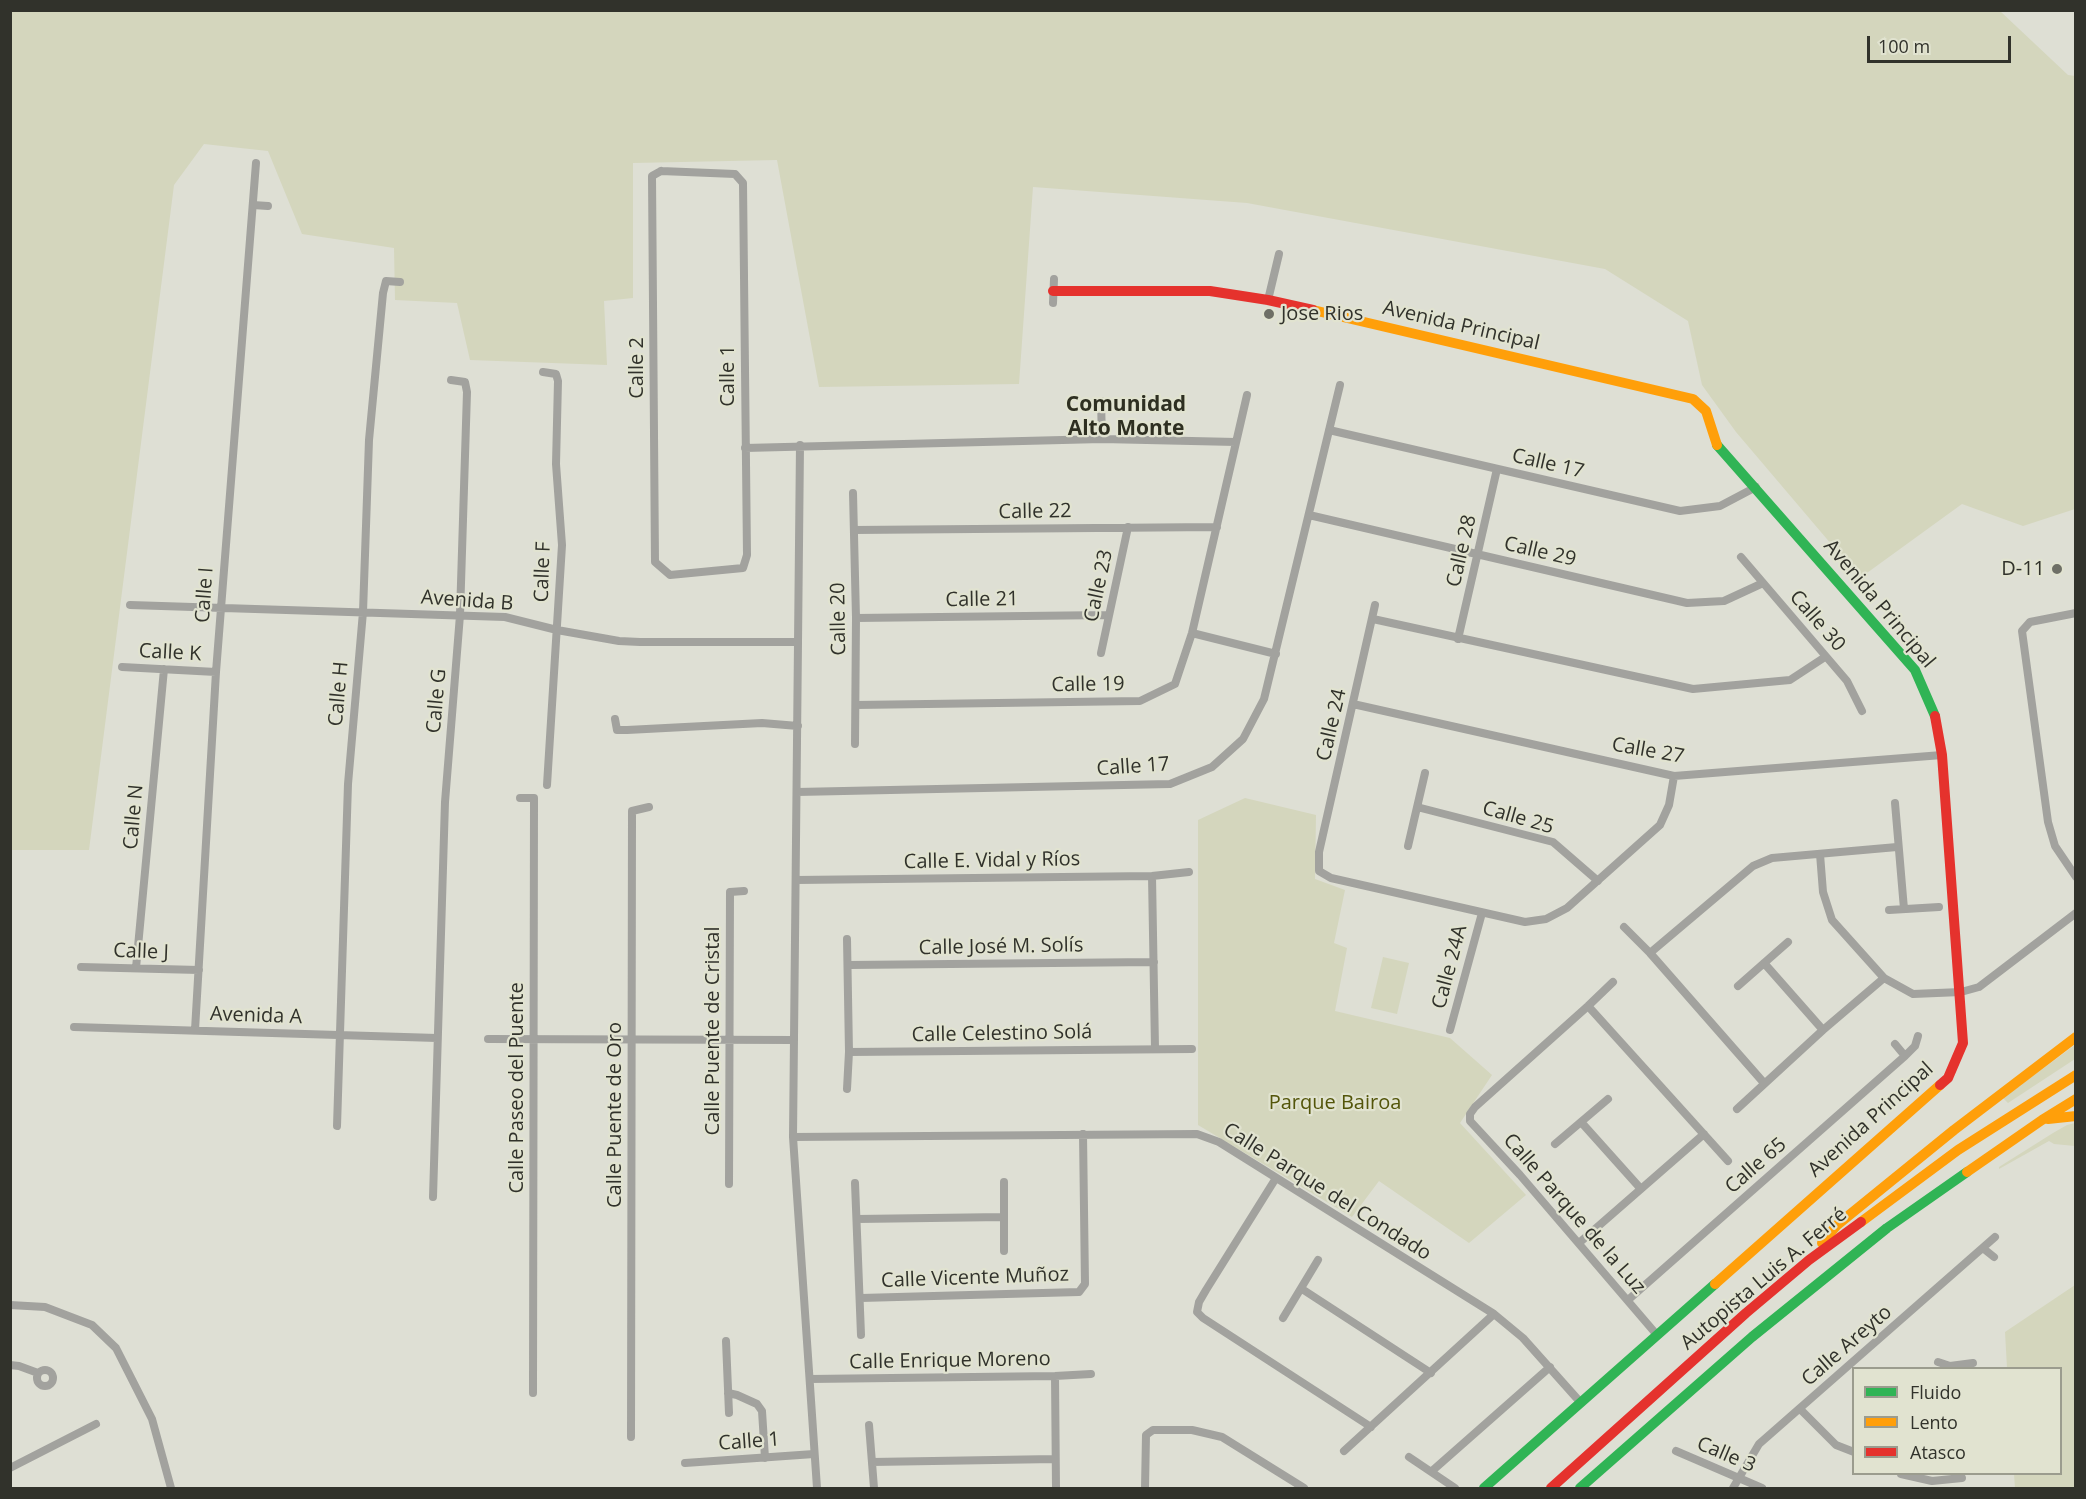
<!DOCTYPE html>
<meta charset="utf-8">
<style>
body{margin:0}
#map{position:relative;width:2086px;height:1499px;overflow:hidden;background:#dedfd4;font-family:"Open Sans",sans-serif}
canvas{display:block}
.frame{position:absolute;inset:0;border:12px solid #31322b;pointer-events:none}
.legend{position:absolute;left:1852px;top:1367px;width:210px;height:108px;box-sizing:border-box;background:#e1e3d0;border:2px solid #9b9c8e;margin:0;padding:8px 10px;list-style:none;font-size:18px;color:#31322b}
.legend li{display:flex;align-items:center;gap:12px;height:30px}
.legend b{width:30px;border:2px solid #9b9c8e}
.scale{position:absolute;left:1867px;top:36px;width:144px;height:27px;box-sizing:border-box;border:3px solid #31322b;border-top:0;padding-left:8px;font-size:18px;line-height:21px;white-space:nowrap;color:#31322b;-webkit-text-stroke:4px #e1e3d0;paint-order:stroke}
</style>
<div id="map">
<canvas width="2086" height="1499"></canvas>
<div class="frame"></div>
<ul class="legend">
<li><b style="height:8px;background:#30b455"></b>Fluido</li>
<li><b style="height:8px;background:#ff9f0a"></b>Lento</li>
<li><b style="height:8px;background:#e5322d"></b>Atasco</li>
</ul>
<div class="scale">100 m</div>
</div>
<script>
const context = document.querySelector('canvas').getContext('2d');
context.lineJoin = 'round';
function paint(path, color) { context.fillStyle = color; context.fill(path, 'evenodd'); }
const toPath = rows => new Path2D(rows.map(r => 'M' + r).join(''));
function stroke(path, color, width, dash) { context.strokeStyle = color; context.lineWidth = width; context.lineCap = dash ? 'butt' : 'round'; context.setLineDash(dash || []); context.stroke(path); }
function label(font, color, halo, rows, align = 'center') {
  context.font = font + ' "Open Sans",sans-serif'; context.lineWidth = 4.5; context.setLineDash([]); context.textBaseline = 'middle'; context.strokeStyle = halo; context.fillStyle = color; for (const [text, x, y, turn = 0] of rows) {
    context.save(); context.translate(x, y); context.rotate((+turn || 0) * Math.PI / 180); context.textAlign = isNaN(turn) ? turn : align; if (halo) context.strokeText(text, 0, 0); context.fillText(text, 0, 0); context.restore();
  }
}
const green = toPath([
 [10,11,2000,11,2068,75,2075,76,2075,509,2023,526,1962,504,1860,578,1736,432,1702,385,1688,321,1605,269,1247,203,1033,187,1019,384,819,387,777,160,633,163,633,298,604,301,607,365,470,360,457,303,395,300,394,248,302,234,268,151,204,144,174,185,89,850,11,850],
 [1245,798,1316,815,1315,879,1345,890,1334,943,1347,948,1335,1011,1450,1038,1492,1075,1460,1123,1526,1195,1469,1243,1379,1181,1352,1217,1198,1125,1198,820],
 [1383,957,1409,963,1397,1014,1371,1008],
 [2075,1045,2075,1059,2008,1103,2003,1098],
 [2075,1123,2075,1146,2054,1144,2049,1141,1999,1169,1999,1167,2053,1133,2067,1125],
 [2075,1285,2075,1488,2015,1488,2014,1474,2060,1474,2060,1368,2007,1368,2005,1332]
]);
const street = toPath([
 [661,171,735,174,743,183,747,555,743,568,670,575,655,562,652,176,661,171],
 [253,205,268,206],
 [1268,300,1279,254],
 [1053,303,1054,279],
 [543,372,556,374,558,381,556,464,562,545,547,785],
 [1101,401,1102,439],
 [1329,430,1680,511,1720,506,1756,487],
 [800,445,793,1137,817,1488],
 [745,448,1102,439,1236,442],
 [853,493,856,618,855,744],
 [1309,515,1687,603,1724,601,1763,583],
 [854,530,1217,527],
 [1741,557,1847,681,1862,711],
 [130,605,505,617,557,630,619,641,640,642,798,642],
 [1375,605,1319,852,1319,871,1331,878,1525,922,1546,919,1567,908,1660,825,1669,805,1674,776],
 [2076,613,2030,622,2022,631,2048,822,2055,846,2076,877],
 [856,618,1109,615],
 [1373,619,1693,689,1790,680,1825,657],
 [1192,633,1276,654],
 [1458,639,1497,469],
 [1101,653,1128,527],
 [122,667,216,672],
 [1353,704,1674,776,1942,755],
 [856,705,1140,701,1175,684,1192,633,1247,395],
 [615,719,617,730,627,730,762,723,798,726],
 [797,792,1170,784,1212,767,1243,739,1264,699,1340,385],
 [520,798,534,798,533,1393],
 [1895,803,1904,909],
 [1417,807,1553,842,1598,881],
 [1408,846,1425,773],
 [1820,854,1823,892,1832,920,1884,978,1913,994,1961,992,1979,987,2076,913],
 [1152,876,1155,1048],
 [796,880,1152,876,1189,872],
 [1889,910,1939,907],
 [1624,927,1650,953,1764,1083],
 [847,939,849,1052,847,1089],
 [1650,953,1753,866,1772,858,1897,847],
 [1764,963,1823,1030],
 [849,965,1154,962],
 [81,967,199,970],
 [136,968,164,669],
 [1613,982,1588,1006,1475,1107,1470,1114,1470,1121,1520,1175,1657,1335],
 [1738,986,1788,942],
 [1588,1006,1728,1161],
 [74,1027,437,1038],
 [195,1030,216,672,256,163],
 [1450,1030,1482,913],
 [488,1039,794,1040],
 [1895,1044,1905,1056],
 [849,1052,1192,1049],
 [1737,1109,1823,1030,1884,978],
 [1581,1122,1641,1189],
 [337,1126,348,784,363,612,369,440,383,293,386,281,400,282],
 [793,1137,1197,1134,1219,1142,1494,1314,1523,1338,1581,1403],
 [1555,1144,1608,1099],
 [1276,1178,1206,1290,1199,1302,1197,1312,1203,1318,1371,1427],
 [1004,1182,1004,1251],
 [855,1183,861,1335],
 [729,1184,730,892,744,891],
 [433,1197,445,802,460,615,467,392,465,382,451,380],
 [857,1219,1004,1217],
 [1579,1243,1704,1134],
 [1984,1249,1994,1257],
 [1302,1289,1431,1373],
 [861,1298,1079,1292,1085,1284,1083,1134],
 [1628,1300,1905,1056,1915,1046,1918,1036],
 [10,1305,45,1307,92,1325,116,1348,152,1419,171,1488],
 [1283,1318,1318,1260],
 [726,1341,729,1413],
 [1938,1362,1950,1366,1973,1363],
 [10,1365,19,1366,38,1373],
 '37 1378a8 8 0 1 1 16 0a8 8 0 1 1-16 0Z',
 [1055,1376,1056,1488],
 [810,1379,1055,1376,1091,1374],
 [728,1393,737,1395,757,1404,762,1411,765,1458],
 [1800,1409,1836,1445,1854,1452],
 [869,1425,874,1488],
 [631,1437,632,811,649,807],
 [1344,1451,1494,1314],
 [1676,1451,1762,1488],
 [1409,1457,1455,1488],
 [872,1462,1055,1459],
 [685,1463,814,1454],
 [10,1468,96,1424],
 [1432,1471,1550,1367],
 [1901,1474,1932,1481,1962,1478],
 [1145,1488,1146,1435,1153,1430,1192,1430,1222,1437,1304,1488],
 [1733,1488,1759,1444,1995,1237]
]);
const fast = toPath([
 [1717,445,1915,670,1935,716],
 [1484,1488,1715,1284],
 [1580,1488,1752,1337,1887,1228,1967,1172]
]);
const slow = toPath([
 [1313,310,1693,399,1706,411,1717,445],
 [2048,1119,2076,1116],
 [1967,1172,2042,1120,2076,1099],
 [1861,1222,1958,1150,2076,1075],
 [1822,1243,1837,1225,1954,1130,2076,1037],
 [1715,1284,1940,1085]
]);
const jam = toPath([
 [1053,291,1210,291,1268,300,1313,310],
 [1935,716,1942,755,1963,1043,1948,1078,1940,1085],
 [1551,1488,1746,1313,1809,1260,1861,1222]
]);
const markers = [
 [1269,314,6,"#6e6f66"],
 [2057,569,6,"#6e6f66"]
];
const poiNames = [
 ["Jose Rios",1281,314],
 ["D-11",2045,569,"right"]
];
const streetNames = [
 ["Avenida Principal",1461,326,13],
 ["Calle 2",637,368,-90],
 ["Calle 1",728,376,-90],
 ["Calle 17",1548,464,13],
 ["Calle 22",1035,512,-1],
 ["Calle 28",1462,551,-77],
 ["Calle 29",1540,552,13],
 ["Calle F",543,572,-88],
 ["Calle 23",1099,586,-78],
 ["Calle I",205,595,-86],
 ["Calle 21",982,600,-1],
 ["Avenida B",467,601,4],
 ["Avenida Principal",1879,604,50],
 ["Calle 20",839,619,-91],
 ["Calle 30",1817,621,49],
 ["Calle K",170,653,3],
 ["Calle 19",1088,685,-1],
 ["Calle H",339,694,-85],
 ["Calle G",437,701,-85],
 ["Calle 24",1332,725,-77],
 ["Calle 27",1648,751,10],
 ["Calle 17",1133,767,-4],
 ["Calle N",134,817,-85],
 ["Calle 25",1518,818,16],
 ["Calle E. Vidal y Ríos",992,861,-1],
 ["Calle José M. Solís",1001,947,-1],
 ["Calle J",141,952,2],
 ["Calle 24A",1450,967,-75],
 ["Avenida A",256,1016,2],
 ["Calle Puente de Cristal",713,1031,-90],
 ["Calle Celestino Solá",1002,1034,-1],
 ["Calle Paseo del Puente",517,1088,-90],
 ["Calle Puente de Oro",615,1115,-90],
 ["Avenida Principal",1871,1120,-42],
 ["Calle 65",1756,1166,-41],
 ["Calle Parque del Condado",1327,1192,32],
 ["Calle Parque de la Luz",1574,1214,49],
 ["Calle Vicente Muñoz",975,1278,-2],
 ["Autopista Luis A. Ferré",1764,1279,-40],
 ["Calle Areyto",1847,1346,-41],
 ["Calle Enrique Moreno",950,1361,-1],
 ["Calle 1",749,1442,-4],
 ["Calle 3",1726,1455,23]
];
const parkNames = [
 ["Parque Bairoa",1335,1103]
];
const neighbourhoodNames = [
 ["Comunidad",1126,405],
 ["Alto Monte",1126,429]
];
paint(green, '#d4d6bd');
stroke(street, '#a2a29e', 8);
stroke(fast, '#30b455', 10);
stroke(slow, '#ff9f0a', 10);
stroke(jam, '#e5322d', 10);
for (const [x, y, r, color] of markers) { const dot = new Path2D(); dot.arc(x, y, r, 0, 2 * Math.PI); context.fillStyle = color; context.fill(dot); stroke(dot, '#e1e3d0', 2); }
label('20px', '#31322b', '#e1e3d0', poiNames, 'left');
label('20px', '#31322b', '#e1e3d0', streetNames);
label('20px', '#53550a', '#e1e3d0', parkNames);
label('bold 21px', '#2e2f21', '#e1e3d0', neighbourhoodNames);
</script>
